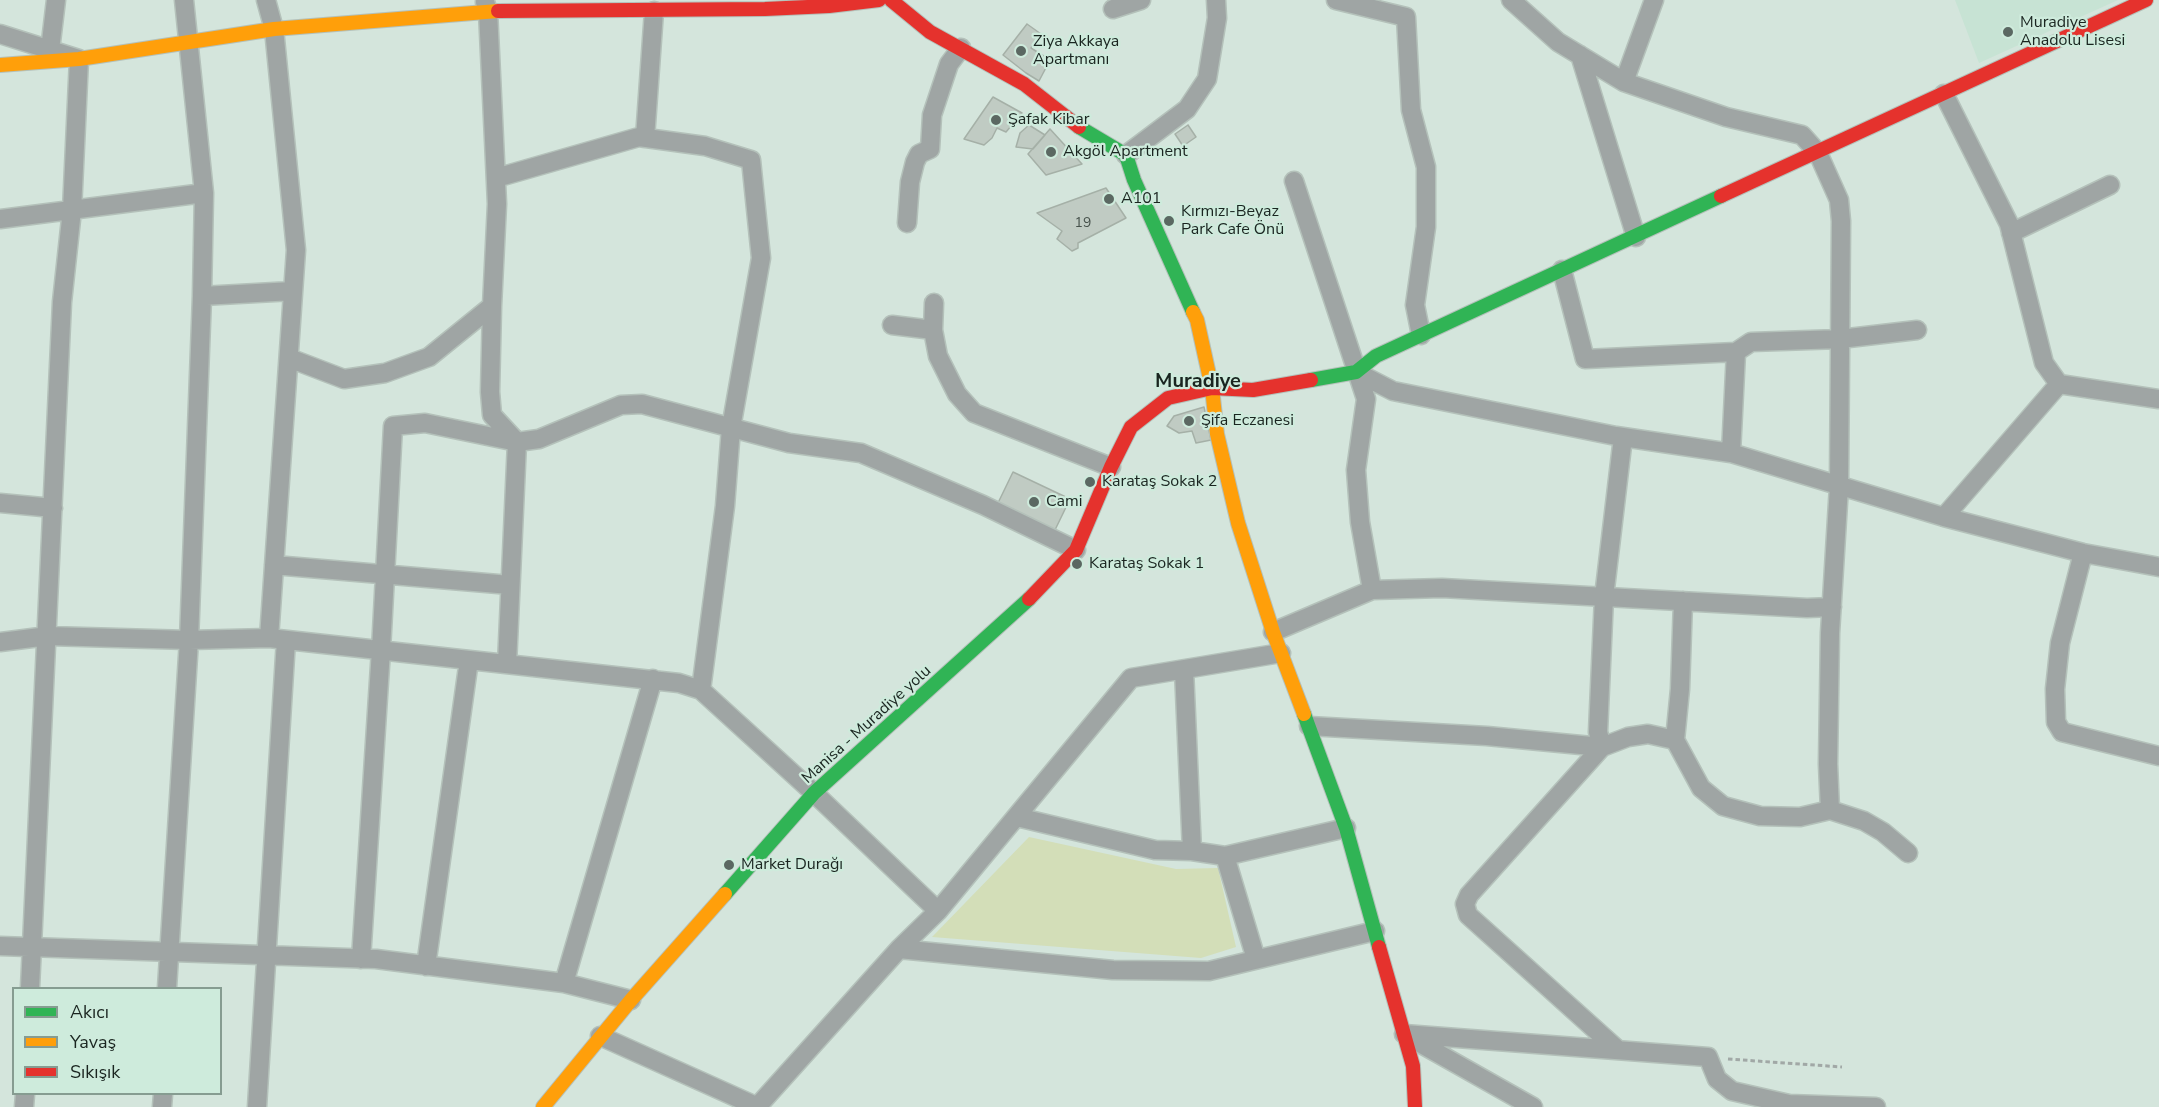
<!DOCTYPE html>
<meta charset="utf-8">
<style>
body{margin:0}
#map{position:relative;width:2159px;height:1107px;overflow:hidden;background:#d4e5dc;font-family:"Nunito Sans",sans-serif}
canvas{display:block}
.legend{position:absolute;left:12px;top:987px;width:210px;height:108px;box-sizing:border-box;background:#ceebdc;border:2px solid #869c91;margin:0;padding:8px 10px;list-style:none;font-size:18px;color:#1a2520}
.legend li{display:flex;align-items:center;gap:12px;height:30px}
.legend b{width:30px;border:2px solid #869c91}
</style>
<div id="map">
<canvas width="2159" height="1107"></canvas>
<ul class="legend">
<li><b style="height:8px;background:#30b455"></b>Akıcı</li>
<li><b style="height:8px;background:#ff9f0a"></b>Yavaş</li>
<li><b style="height:8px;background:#e5322d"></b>Sıkışık</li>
</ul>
</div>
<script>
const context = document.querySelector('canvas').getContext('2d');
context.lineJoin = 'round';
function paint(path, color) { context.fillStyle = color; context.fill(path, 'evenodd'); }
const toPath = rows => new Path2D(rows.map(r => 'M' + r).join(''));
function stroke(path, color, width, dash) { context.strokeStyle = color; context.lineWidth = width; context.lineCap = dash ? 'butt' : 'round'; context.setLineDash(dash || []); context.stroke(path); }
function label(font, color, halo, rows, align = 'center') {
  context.font = font + ' "Nunito Sans",sans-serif'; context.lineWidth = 4.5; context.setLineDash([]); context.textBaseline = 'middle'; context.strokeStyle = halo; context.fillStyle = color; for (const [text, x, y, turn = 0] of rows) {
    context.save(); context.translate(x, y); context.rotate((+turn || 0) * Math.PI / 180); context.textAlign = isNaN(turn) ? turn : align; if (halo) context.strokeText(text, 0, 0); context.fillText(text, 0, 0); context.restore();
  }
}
const built = toPath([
 [1955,0,2118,0,1979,63]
]);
const green = toPath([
 [1029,837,1176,869,1218,868,1236,947,1201,958,932,937]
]);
const building = toPath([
 [1027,24,1041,34,1031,48,1050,60,1039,81,1026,73,1003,55,1027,24],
 [993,97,1022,113,1006,132,997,128,992,138,984,145,964,139,993,97],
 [1029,125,1045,135,1033,149,1016,147,1020,133,1029,125],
 [1188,125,1196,137,1183,146,1175,134,1188,125],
 [1050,129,1082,164,1046,175,1028,154,1050,129],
 [1106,188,1126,218,1078,243,1078,248,1072,251,1057,239,1062,231,1037,213,1106,188],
 [1204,407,1211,440,1196,443,1192,431,1179,433,1167,426,1174,416,1204,407],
 [1013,472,1070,499,1054,532,997,505,1013,472]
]);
const path = toPath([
 [1728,1059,1842,1067]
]);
const street = toPath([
 [266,0,274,29,296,250,269,638],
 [1336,0,1406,17,1411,110,1426,167,1426,227,1415,305,1421,335],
 [1511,0,1558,42,1624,82,1726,117,1802,135,1818,153,1839,200,1841,221,1839,486,1830,633,1828,764,1830,810],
 [1113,9,1141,0],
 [0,34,79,59,72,210,62,302,30,988],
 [50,50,56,0],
 [1580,55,1636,237],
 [1624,82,1654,0],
 [1944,94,2009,224,2044,363,2059,384,2159,399],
 [645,138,654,11],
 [1126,155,1187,109,1207,79,1217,18,1216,0],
 [496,178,639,137,705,146,751,160,761,258,731,428,725,506,701,690],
 [1294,181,1366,399,1356,470,1360,522,1372,590],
 [0,219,204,193],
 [907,223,910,182,915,162,919,154,930,149,932,115,949,64,961,48],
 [2011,233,2110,185],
 [1562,270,1585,359,1736,352,1751,342,1840,339,1917,330],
 [202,296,293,291],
 [934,303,933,330,938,356,957,394,974,413,1111,467],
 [492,306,490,392,492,415,517,442,539,439,621,405,642,404,789,443,861,453,983,505,1076,550],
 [892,325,933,330],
 [289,358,344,379,385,373,429,357,492,306,497,204,488,11,485,2],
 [1356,372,1393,391,1616,436,1731,453,1944,517,2083,553,2159,567],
 [1731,453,1736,352],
 [0,503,53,508],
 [1944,517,2059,384],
 [2083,553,2060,643,2055,689,2056,722,2062,732,2159,756],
 [274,565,510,585],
 [1683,601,1680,689,1675,740,1701,788,1723,806,1760,816,1800,817,1830,810,1864,821,1883,832,1908,853],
 [1273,632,1372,590,1442,588,1807,608,1832,607],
 [0,642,48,636,189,640,269,638,679,683,701,690,814,793,938,911],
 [1184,670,1192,851],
 [1309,726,1487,736,1602,747],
 [1602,747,1598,732,1604,597,1623,437],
 [1017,817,1155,850,1192,851,1225,856,1346,828],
 [1225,856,1256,959],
 [0,946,376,959,564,983,631,1000],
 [899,949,1113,970,1209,971,1375,931],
 [361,959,381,650,393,426,425,423,517,442,507,664],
 [426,966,469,660],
 [564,983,653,679],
 [167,988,189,640,202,296,204,193,184,0],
 [1404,1034,1708,1057,1717,1079,1732,1091,1789,1104,1876,1107],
 [600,1036,758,1107],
 [1409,1037,1533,1107],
 [1618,1050,1468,915,1465,904,1469,895,1602,747,1628,737,1648,734,1675,740],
 [24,1107,25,1094],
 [162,1107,163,1094],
 [257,1107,286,640],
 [757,1107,899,949,938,911,1131,678,1281,653]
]);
const fast = toPath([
 [1079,127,1126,155,1134,180,1193,312],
 [1311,380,1356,372,1376,356,1721,196],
 [1304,714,1346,828,1379,947],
 [725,894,814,793,1029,599]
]);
const slow = toPath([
 [0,65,79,59,274,29,498,11],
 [1193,312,1197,320,1212,388,1217,434,1238,523,1273,632,1304,714],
 [543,1107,631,1000,725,894]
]);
const jam = toPath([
 [891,0,930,32,1024,84,1079,127],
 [498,11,765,9,829,6,879,0],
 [1721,196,2146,0],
 [1029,599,1076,550,1111,467,1131,427,1168,398,1212,388,1253,390,1311,380],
 [1379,947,1413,1066,1415,1107]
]);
const markers = [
 [2008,32,6,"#5b6862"],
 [1021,51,6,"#5b6862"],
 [996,120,6,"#5b6862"],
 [1051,152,6,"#5b6862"],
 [1109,199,6,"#5b6862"],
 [1169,221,6,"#5b6862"],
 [1189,421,6,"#5b6862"],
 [1090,482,6,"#5b6862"],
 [1034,502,6,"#5b6862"],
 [1077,564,6,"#5b6862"],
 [729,865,6,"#5b6862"]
];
const numberNames = [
 ["19",1083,224]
];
const poiNames = [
 ["Muradiye",2020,23],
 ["Anadolu Lisesi",2020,41],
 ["Ziya Akkaya",1033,42],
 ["Apartmanı",1033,60],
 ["Şafak Kibar",1008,120],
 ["Akgöl Apartment",1063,152],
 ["A101",1121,199],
 ["Kırmızı-Beyaz",1181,212],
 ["Park Cafe Önü",1181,230],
 ["Şifa Eczanesi",1201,421],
 ["Karataş Sokak 2",1102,482],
 ["Cami",1046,502],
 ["Karataş Sokak 1",1089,564],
 ["Market Durağı",741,865]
];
const streetNames = [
 ["Manisa - Muradiye yolu",867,725,-42]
];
const quarterNames = [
 ["Muradiye",1198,382]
];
paint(built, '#c7e3d4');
paint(green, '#d3deb8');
paint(building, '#c0cbc3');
stroke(building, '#a5b0a7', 1.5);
stroke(street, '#b4c1ba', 21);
stroke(fast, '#b4c1ba', 16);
stroke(slow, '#b4c1ba', 16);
stroke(jam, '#b4c1ba', 16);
stroke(path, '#a1a8a6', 3, [4.5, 3]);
stroke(street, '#9fa5a4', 18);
stroke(fast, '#30b455', 14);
stroke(slow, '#ff9f0a', 14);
stroke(jam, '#e5322d', 14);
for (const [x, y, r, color] of markers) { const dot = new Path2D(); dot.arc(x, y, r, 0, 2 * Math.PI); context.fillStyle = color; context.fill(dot); stroke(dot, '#ceebdc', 2); }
label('14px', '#46514b', null, numberNames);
label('16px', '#1a2520', '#ceebdc', poiNames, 'left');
label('16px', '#1a2520', '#ceebdc', streetNames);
label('bold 20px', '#1a2520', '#ceebdc', quarterNames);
</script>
